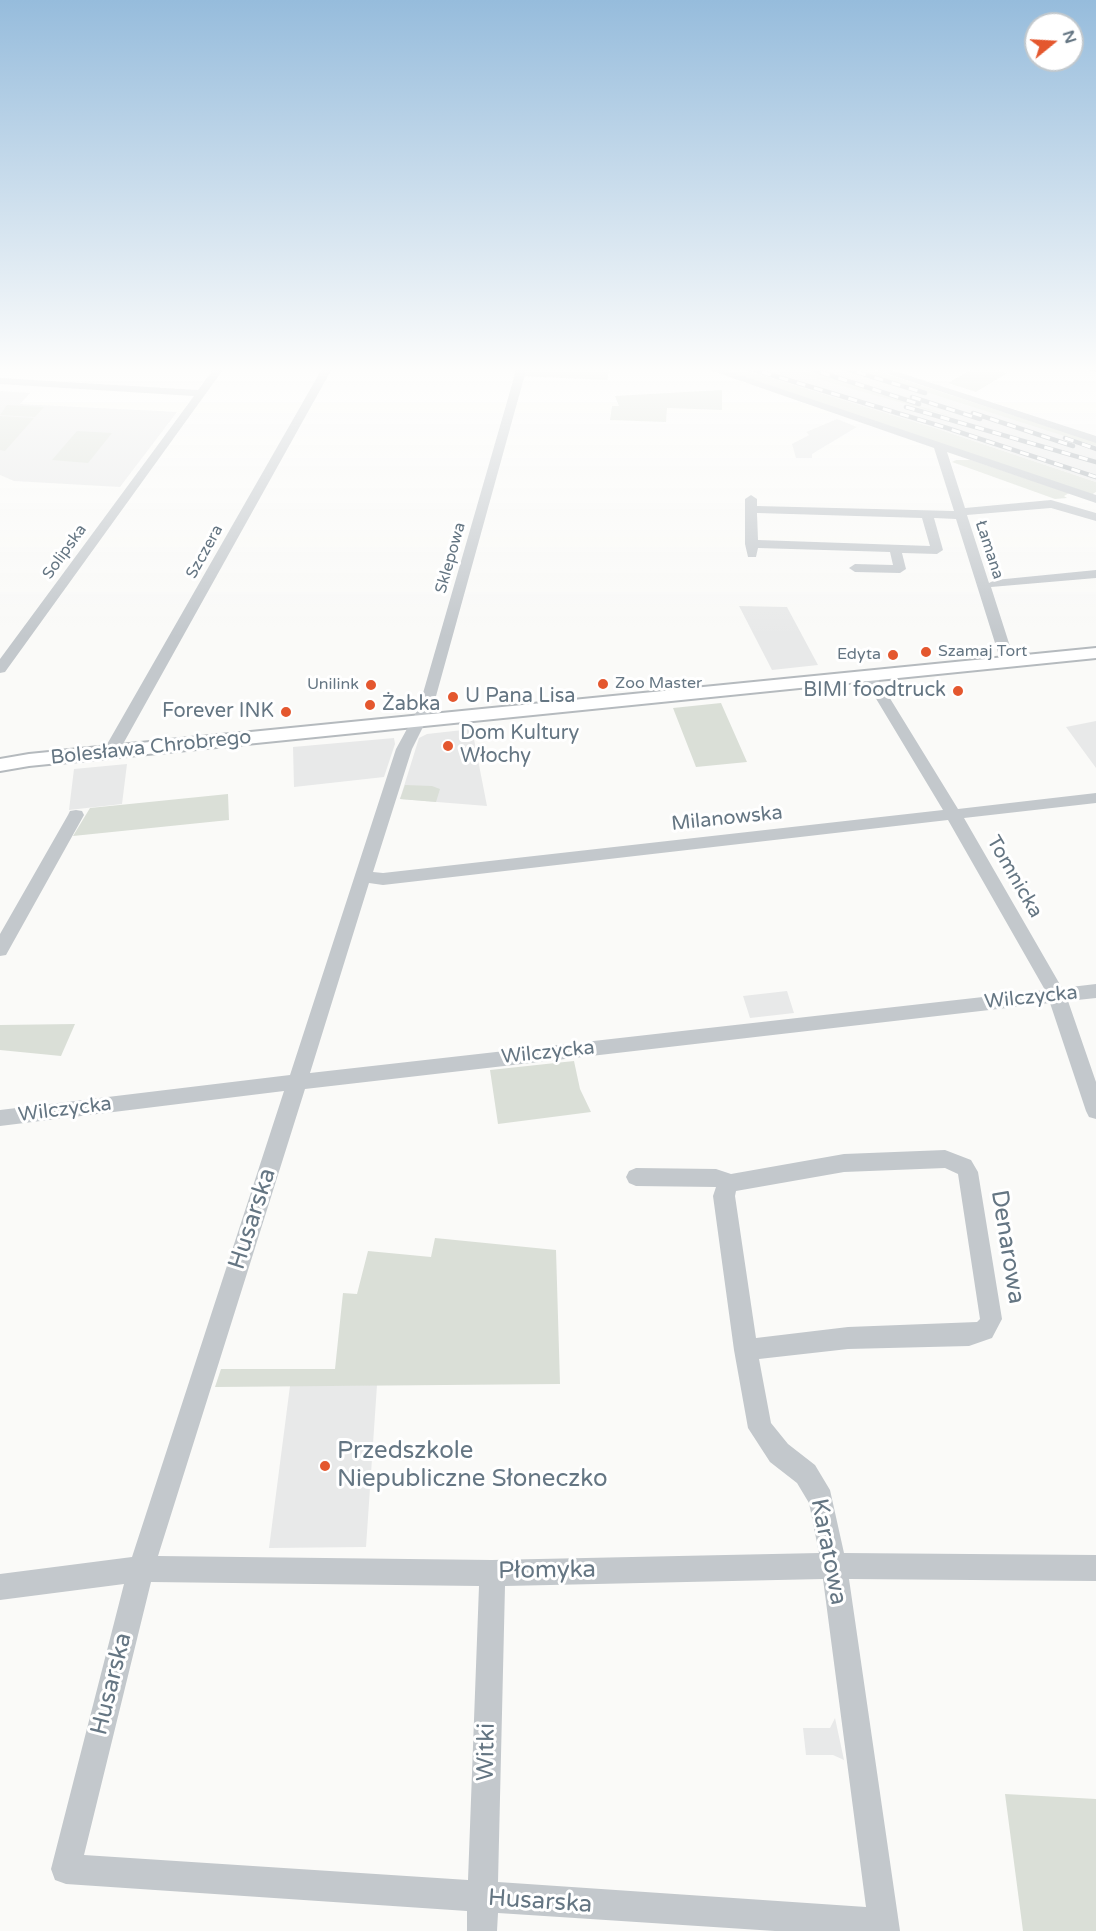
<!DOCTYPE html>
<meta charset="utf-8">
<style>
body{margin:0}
#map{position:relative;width:1096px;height:1931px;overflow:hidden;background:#fafaf8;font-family:"Varela Round",sans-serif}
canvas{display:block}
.north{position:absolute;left:1024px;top:12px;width:60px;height:60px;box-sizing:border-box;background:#fff;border:2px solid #c1c8cd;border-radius:50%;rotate:72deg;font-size:16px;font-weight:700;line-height:24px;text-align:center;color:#657683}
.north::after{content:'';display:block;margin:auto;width:21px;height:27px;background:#e4572e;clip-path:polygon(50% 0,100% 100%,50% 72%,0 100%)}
</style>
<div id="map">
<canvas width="1096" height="1931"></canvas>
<div class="north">N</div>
</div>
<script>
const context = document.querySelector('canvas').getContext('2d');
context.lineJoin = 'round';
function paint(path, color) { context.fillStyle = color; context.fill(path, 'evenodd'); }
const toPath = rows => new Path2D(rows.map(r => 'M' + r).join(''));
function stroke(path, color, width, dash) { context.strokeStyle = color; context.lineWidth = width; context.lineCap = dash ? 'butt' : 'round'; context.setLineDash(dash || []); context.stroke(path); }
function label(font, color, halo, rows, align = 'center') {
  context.font = font + ' "Varela Round",sans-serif'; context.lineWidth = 6; context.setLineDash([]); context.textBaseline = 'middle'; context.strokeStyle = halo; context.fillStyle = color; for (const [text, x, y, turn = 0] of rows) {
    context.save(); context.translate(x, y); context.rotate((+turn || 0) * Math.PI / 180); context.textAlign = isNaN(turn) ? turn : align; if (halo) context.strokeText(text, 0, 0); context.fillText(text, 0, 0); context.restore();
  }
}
const built = toPath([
 [735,367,852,367,1096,444,1096,482,938,429],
 [0,391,30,393,20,404,177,412,120,487,14,481,0,475],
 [837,419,857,427,812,454,812,458,796,458,792,444,809,435,806,432],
 [739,606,787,607,818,665,772,670],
 [1096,721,1096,768,1066,727],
 [472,729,487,806,400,799,419,738,427,734],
 [394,738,395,744,384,777,294,787,293,747],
 [127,764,122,804,69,810,74,769],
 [787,991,794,1013,750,1018,743,996],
 [377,1385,366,1547,269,1548,290,1386],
 [835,1718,844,1760,833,1755,806,1755,803,1728,830,1728]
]);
const green = toPath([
 [526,367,610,367,607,380,524,376],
 [711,367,735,367,938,429,1096,482,1096,492,1091,495],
 [778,367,797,367,957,418,849,388],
 [847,367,864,367,1096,442,1096,446],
 [976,367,988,367,1007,373,976,392,948,383],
 [722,390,722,410,667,408,666,422,610,420,612,406,619,406,615,396],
 [7,405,44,407,35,417,0,415],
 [0,416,34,418,5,451,0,450],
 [77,431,112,433,88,463,52,460],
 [956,460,971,460,1069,493,1064,496,1067,498,1055,499,952,462],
 [721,703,747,762,696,767,673,708],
 [405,785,432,786,440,789,436,802,400,799],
 [228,794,229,820,73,836,90,808],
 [75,1024,61,1056,0,1050,0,1025],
 [574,1061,580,1089,591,1112,498,1124,490,1070],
 [435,1238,556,1250,560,1384,215,1387,221,1369,335,1369,343,1293,357,1294,368,1251,431,1257],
 [1005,1794,1096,1799,1096,1931,1023,1931]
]);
const minor = toPath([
 [215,367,225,367,5,672,0,673,0,659,194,396,0,384,0,378,198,390,215,367],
 [323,367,333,367,118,753,115,756,105,756,102,753,323,367],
 [517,367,527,367,433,707,412,749,373,872,383,873,943,810,863,677,870,673,875,674,958,809,1096,793,1096,803,964,818,1062,988,1096,984,1096,998,1068,1001,1096,1082,1096,1119,1089,1117,1086,1111,1050,1003,305,1089,158,1556,492,1560,819,1553,809,1503,797,1483,770,1462,748,1428,734,1350,713,1196,716,1187,636,1186,629,1183,626,1177,629,1171,636,1168,716,1169,731,1174,844,1154,945,1150,971,1160,978,1172,1002,1319,992,1338,969,1346,848,1349,759,1359,771,1423,788,1444,815,1465,830,1490,844,1553,1096,1555,1096,1581,849,1579,900,1931,775,1931,498,1913,497,1931,467,1931,467,1911,66,1884,55,1880,51,1869,124,1584,0,1600,0,1574,132,1557,284,1091,0,1126,0,1110,290,1075,396,749,419,707,517,367],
 [948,820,1045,990,310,1073,369,883,383,885,948,820],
 [945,1168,958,1174,980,1319,977,1322,848,1327,756,1338,735,1196,736,1191,844,1172,945,1168],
 [823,1579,866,1907,498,1882,505,1586,823,1579],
 [151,1582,479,1586,468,1880,84,1855,151,1582],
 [701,367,716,367,1096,495,1096,503,947,452,965,508,1051,500,1096,513,1096,521,1051,508,967,515,989,583,995,580,1096,570,1096,578,991,587,1015,662,1008,666,1001,662,956,519,934,518,943,550,937,554,902,553,906,569,900,573,855,572,849,568,855,564,893,565,890,552,758,548,756,557,748,557,745,544,745,499,751,495,757,499,757,506,954,511,934,448,701,367],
 [757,513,922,518,930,546,758,540,757,513],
 [867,367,882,367,1096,436,1096,443,867,367],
 [1081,367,1096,367,1096,372,1082,369,1081,367],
 [76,810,82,811,84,815,6,955,0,956,0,934,68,815,70,811,76,810]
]);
const major = toPath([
 [1096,648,1096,658,29,766,0,771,0,759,29,754,1096,648]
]);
const rail = toPath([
 [745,367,947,428,1096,477],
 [804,367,919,404],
 [840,367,925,393],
 [912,397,980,419],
 [906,407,1096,462],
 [973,413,1073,446],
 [1065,438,1096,449]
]);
const markers = [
 [926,652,6,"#e4572e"],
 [893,655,6,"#e4572e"],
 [603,684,6,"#e4572e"],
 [371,685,6,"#e4572e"],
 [958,691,6,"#e4572e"],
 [453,697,6,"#e4572e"],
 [370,705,6,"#e4572e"],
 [286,712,6,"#e4572e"],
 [448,746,6,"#e4572e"],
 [325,1466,6,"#e4572e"]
];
const farStreetnames = [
 ["Łamana",989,550,72],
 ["Solipska",65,552,-54],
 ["Szczera",205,552,-61],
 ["Sklepowa",451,558,-74]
];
const farPoinames = [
 ["Szamaj Tort",938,652],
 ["Edyta",881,655,"right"],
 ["Zoo Master",615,684],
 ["Unilink",359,685,"right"]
];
const poiNames = [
 ["BIMI foodtruck",946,691,"right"],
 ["U Pana Lisa",465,697],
 ["Żabka",382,705],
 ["Forever INK",274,712,"right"],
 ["Dom Kultury",460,734],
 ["Włochy",460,757]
];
const streetNames = [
 ["Bolesława Chrobrego",151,748,-6],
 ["Milanowska",727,819,-6],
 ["Tomnicka",1014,877,60],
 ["Wilczycka",1031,998,-6],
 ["Wilczycka",548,1053,-6],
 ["Wilczycka",65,1110,-7]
];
const nearStreetnames = [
 ["Husarska",253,1219,-72],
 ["Denarowa",1007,1247,81],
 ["Karatowa",828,1552,79],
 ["Płomyka",547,1571,-1],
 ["Husarska",112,1684,-76],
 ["Witki",487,1752,-89],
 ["Husarska",540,1902,4]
];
const nearPoinames = [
 ["Przedszkole",337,1452],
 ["Niepubliczne Słoneczko",337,1480]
];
paint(built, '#e8e9e9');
paint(green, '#dadfd7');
stroke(major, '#b5babe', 4);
paint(minor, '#c3c8cc');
paint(major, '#fff');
stroke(rail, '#a2aab0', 4.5);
stroke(rail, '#fff', 3, [9]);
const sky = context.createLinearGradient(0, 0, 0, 637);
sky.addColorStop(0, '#96bcdc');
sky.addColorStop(0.58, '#fdfdfc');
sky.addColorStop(1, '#fdfdfc00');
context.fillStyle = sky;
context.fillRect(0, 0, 1096, 637);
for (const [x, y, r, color] of markers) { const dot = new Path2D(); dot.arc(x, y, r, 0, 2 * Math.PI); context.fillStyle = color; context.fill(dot); stroke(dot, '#fff', 2); }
label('16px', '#657683', '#fff', farStreetnames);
label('16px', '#657683', '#fff', farPoinames, 'left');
label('20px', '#657683', '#fff', poiNames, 'left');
label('20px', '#657683', '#fff', streetNames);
label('24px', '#657683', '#fff', nearStreetnames);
label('24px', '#657683', '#fff', nearPoinames, 'left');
</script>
